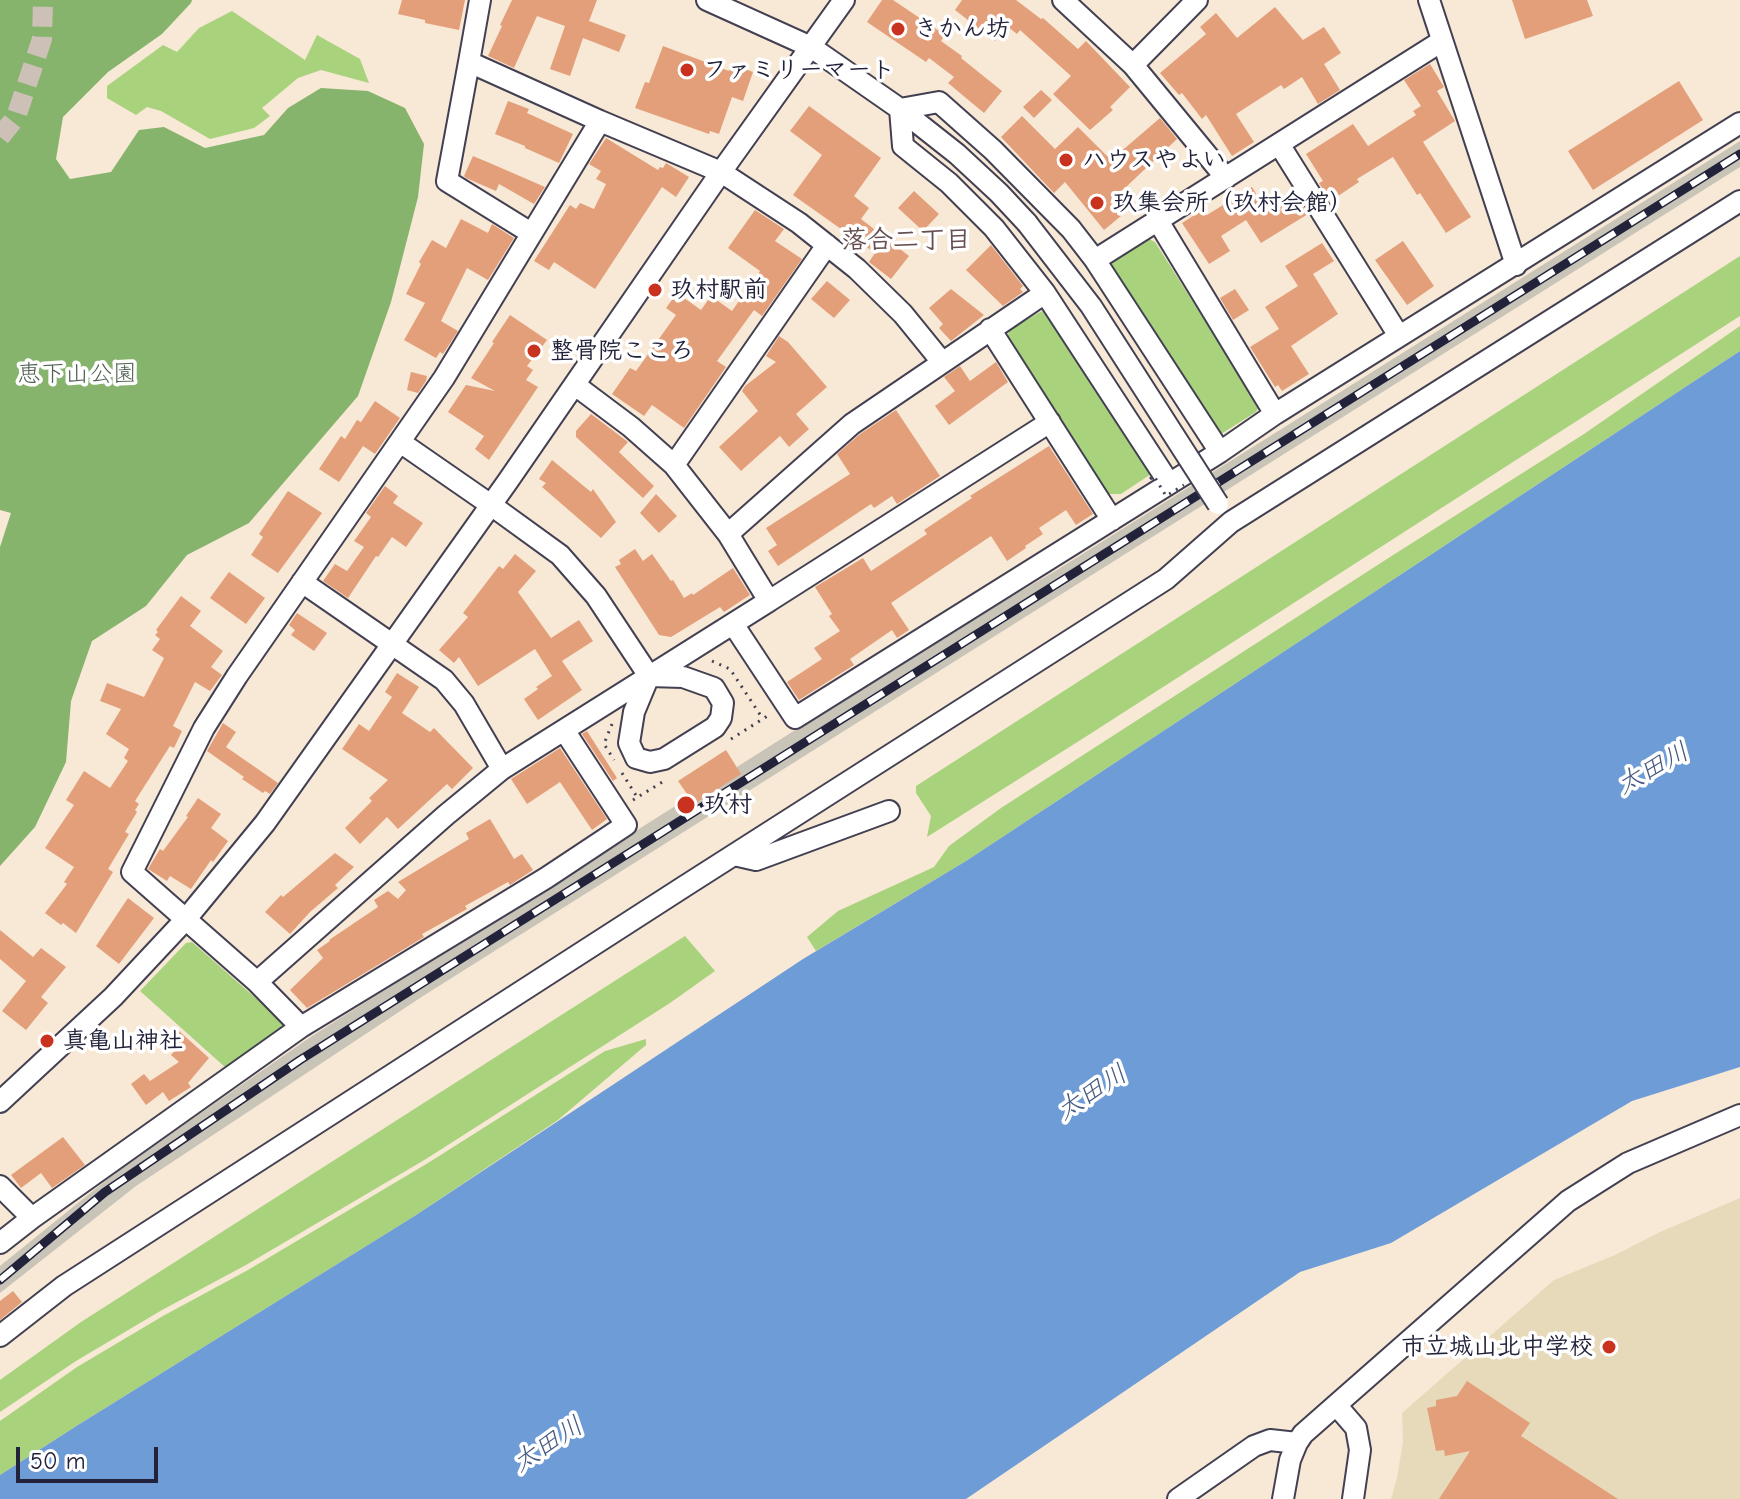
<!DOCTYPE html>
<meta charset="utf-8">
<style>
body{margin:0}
#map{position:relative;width:1740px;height:1499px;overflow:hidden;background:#f8e8d6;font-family:"Comic Neue",sans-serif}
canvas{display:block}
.scale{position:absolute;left:16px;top:1447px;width:142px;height:36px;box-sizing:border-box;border:4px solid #22223b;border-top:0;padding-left:10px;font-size:24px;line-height:28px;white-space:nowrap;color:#22223b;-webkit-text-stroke:6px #fff;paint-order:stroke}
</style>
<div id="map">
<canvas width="1740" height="1499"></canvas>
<div class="scale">50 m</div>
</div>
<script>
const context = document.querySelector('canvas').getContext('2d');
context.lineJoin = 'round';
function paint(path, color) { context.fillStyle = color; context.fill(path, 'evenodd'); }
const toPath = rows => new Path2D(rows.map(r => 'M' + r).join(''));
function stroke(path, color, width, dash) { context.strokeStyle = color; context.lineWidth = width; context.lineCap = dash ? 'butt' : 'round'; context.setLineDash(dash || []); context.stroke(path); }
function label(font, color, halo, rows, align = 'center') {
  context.font = font + ' "Comic Neue","Klee One",sans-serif'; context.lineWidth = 7; context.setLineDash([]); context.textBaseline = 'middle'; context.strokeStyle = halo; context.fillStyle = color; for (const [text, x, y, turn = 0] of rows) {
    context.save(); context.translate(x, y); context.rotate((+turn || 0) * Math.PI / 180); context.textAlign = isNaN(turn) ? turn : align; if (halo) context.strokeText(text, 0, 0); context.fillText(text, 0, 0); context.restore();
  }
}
const built = toPath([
 [1740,1198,1740,1499,1391,1499,1397,1478,1403,1441,1402,1413,1554,1280,1615,1255,1660,1232]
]);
const industrial = toPath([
 [1740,141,1740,167,423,996,136,1186,0,1293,0,1266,120,1169,312,1036,939,639,1057,570]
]);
const green = toPath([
 [232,11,305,60,317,35,360,59,369,83,321,70,298,78,262,108,270,116,254,128,210,139,161,111,147,107,136,115,107,98,107,86,163,45,177,52,199,28],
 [1149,239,1155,242,1259,406,1256,412,1221,434,1214,434,1108,262],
 [1740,256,1740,316,1090,734,927,837,931,816,916,793,916,786],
 [1044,310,1049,312,1154,472,1121,494,1106,494,1007,338,1010,329],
 [1740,326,1740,351,966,861,816,951,807,937,838,911,934,867,949,846,1001,808,1390,557,1584,434],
 [685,936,715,971,670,1003,426,1159,246,1265,162,1310,76,1361,0,1412,0,1380,81,1322],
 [192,942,283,1022,282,1031,226,1068,140,991,186,943],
 [646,1039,646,1045,558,1120,413,1217,78,1425,0,1475,0,1421,77,1367,163,1316,248,1270,428,1163,605,1051]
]);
const forest = toPath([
 [0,0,192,0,191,3,162,34,108,72,63,117,56,159,70,179,111,172,139,130,164,127,205,148,264,135,288,108,321,88,368,91,405,108,424,144,418,197,391,302,358,396,249,523,187,555,146,606,92,641,71,701,66,762,35,827,0,866,0,547,11,513,0,510]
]);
const water = toPath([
 [1740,351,1740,1067,1632,1101,1391,1243,1300,1272,966,1499,0,1499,0,1475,78,1425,413,1217,803,959,966,861]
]);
const building = toPath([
 [402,0,465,0,459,30,425,23,425,20,398,14],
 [512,0,597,0,589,21,626,35,619,52,583,38,570,76,550,69,565,26,537,16,514,68,488,56,502,26,500,25],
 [882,0,893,0,945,35,941,41,962,56,961,58,1002,91,984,113,948,83,954,77,929,58,926,62,867,22],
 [962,0,1016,0,1041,19,1043,18,1078,49,1086,41,1130,87,1110,107,1113,110,1090,130,1053,94,1071,76,1020,30,1017,34,1007,26,995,41,955,10],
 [1512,0,1587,0,1593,16,1525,39],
 [1275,7,1303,40,1324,27,1341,53,1324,64,1340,90,1318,104,1302,77,1284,89,1281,85,1236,114,1254,142,1232,156,1206,115,1202,119,1182,93,1179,95,1160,73,1206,34,1200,27,1216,13,1237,38],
 [663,46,729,71,732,64,753,72,743,101,732,97,719,134,710,131,709,134,635,108,645,82,649,83],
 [1430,64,1444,87,1437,91,1455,121,1423,142,1471,217,1446,233,1420,193,1417,195,1393,157,1357,179,1359,182,1335,198,1332,193,1327,196,1319,183,1323,181,1306,154,1353,124,1368,146,1416,115,1413,111,1421,106,1404,80],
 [1679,81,1703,120,1593,190,1568,151],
 [1041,90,1052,100,1034,118,1023,107],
 [508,101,529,109,527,113,573,134,559,163,525,148,525,146,495,134],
 [809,106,881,158,854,196,869,208,861,219,909,256,891,279,869,262,875,253,793,195,822,155,790,131],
 [1022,116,1055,149,1078,127,1111,160,1160,118,1177,139,1110,202,1121,216,1104,230,1065,182,1054,193,1001,137],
 [606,138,658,170,660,167,663,168,666,163,689,177,676,197,662,187,595,289,554,262,549,270,534,261,570,205,576,209,580,203,594,209,606,184,596,179,601,171,589,164],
 [473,156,492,164,545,187,534,204,499,184,496,191,466,178,464,176],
 [1252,187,1267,212,1275,207,1277,209,1297,197,1308,214,1261,243,1246,220,1221,236,1230,251,1209,264,1182,223,1204,209,1207,215],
 [914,191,939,214,923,231,898,208],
 [755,210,784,229,775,241,802,259,762,316,754,310,717,361,726,367,684,428,652,405,644,416,612,394,630,368,636,371,676,315,666,308,677,293,701,310,711,296,732,311,760,271,728,248],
 [461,219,488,233,492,224,514,238,488,280,467,268,441,321,458,331,443,354,440,352,436,358,404,340,425,303,406,294,421,264,419,262,432,240,446,248],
 [1403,241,1434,286,1407,305,1375,260],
 [1322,243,1334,261,1313,274,1338,314,1291,346,1309,374,1282,391,1278,385,1275,387,1250,347,1279,329,1265,307,1298,286,1285,266],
 [991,245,1023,286,1020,289,1023,292,1003,306,966,270],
 [827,281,850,300,834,318,811,299],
 [951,289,984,315,951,341,939,328,943,324,929,308],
 [1235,289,1249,310,1233,320,1220,298],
 [510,315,547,340,527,366,533,370,526,380,538,387,489,460,475,449,484,436,448,412,466,385,495,391,471,378,494,343,492,342],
 [779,336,788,342,827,387,796,414,809,429,789,447,780,436,741,471,719,447,758,411,742,391,745,386,776,362,766,356],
 [996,362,1008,382,949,425,935,406,955,391,944,377,960,366,970,381],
 [411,372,427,376,426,381,418,393,407,390],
 [375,401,400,418,375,454,363,446,339,482,319,469,341,436,345,439,357,420,361,422],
 [896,410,940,476,897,504,892,496,874,508,871,504,778,566,768,551,777,545,766,528,850,474,837,454,860,434],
 [591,414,628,442,619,452,654,486,643,498,576,437,576,431],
 [1049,446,1093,514,1076,525,1066,510,1039,528,1043,534,1025,546,1026,548,1007,561,991,536,891,603,909,630,897,638,892,630,850,659,854,665,799,700,787,682,822,659,814,648,840,631,829,616,832,614,815,587,863,558,871,571,927,534,924,530,972,498,970,496],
 [552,460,591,492,593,489,616,522,601,538,542,487,546,483,539,479],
 [385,486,398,496,393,503,423,523,406,547,392,537,378,557,376,556,348,598,323,581,335,564,347,571,364,547,354,541,371,517,366,513],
 [288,491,322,513,278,573,251,555,263,537,259,534],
 [656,494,677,516,659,533,640,513],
 [635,549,643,561,652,554,671,581,673,580,684,598,692,593,693,595,733,568,750,595,724,612,720,607,671,637,659,635,615,567,621,564,619,560],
 [515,554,536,571,518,592,551,638,579,620,593,641,562,661,582,690,538,720,524,699,538,689,536,687,552,676,535,649,478,686,459,657,454,663,439,650,468,617,463,613,499,566,503,569],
 [229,572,265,598,246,624,210,598],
 [181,596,201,611,190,626,223,651,211,667,222,675,210,691,195,682,173,726,182,731,174,748,170,746,135,801,139,804,135,810,137,812,125,832,129,834,108,869,113,872,76,933,63,923,61,925,45,913,67,884,64,882,74,867,45,848,74,805,66,800,84,771,110,788,128,761,124,758,129,749,106,734,121,709,100,701,107,683,144,697,164,658,152,650,160,639,155,635,158,632,156,630],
 [297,613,327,633,314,651,291,635,295,630,289,625],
 [397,673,419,687,402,713,430,732,434,728,473,768,452,789,447,784,398,829,387,817,360,844,345,828,372,801,369,798,388,780,342,749,359,724,369,731,392,697,385,692],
 [223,723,236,732,226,747,278,783,270,794,265,791,263,793,242,779,244,777,207,751],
 [587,731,617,778,613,781,582,734],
 [560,748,607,819,592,830,560,782,527,804,511,779],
 [726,750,741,774,694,804,678,781],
 [198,798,221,814,211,828,228,841,213,862,211,860,191,889,170,876,167,881,148,869,160,849,163,851,188,817,186,816],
 [490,819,514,859,522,854,533,870,510,885,508,882,465,906,467,909,422,934,424,937,307,1008,290,990,323,958,317,950,330,941,329,940,378,907,374,900,388,891,398,899,406,890,398,882,469,839,466,833],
 [335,853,354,867,335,885,338,888,310,912,290,934,265,912,281,895,283,897],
 [128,898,154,918,119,964,96,946],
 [0,930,33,957,41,948,66,967,41,997,48,1003,26,1030,2,1011,26,981,0,959],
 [178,1030,209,1058,188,1083,191,1087,169,1101,163,1092,146,1105,131,1084,144,1074,150,1081,179,1062,171,1055,176,1049,167,1042],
 [63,1137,85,1165,52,1188,41,1173,21,1188,11,1175],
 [13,1291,22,1302,0,1320,0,1301],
 [1467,1381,1530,1423,1521,1436,1618,1499,1439,1499,1470,1451,1445,1456,1444,1450,1436,1451,1427,1408,1436,1406,1436,1400,1457,1396]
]);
const minorTunnel = toPath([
 [0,137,16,117,42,39,43,0]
]);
const path = toPath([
 [712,661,730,669,763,719],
 [612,724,604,744,614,760],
 [731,739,769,715],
 [622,773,637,797],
 [633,800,664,781]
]);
const minor = toPath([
 [480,0,469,62,600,121,721,172,799,223,857,269,903,314,942,362],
 [707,0,811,47,900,109,957,154,999,193,1027,223],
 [1063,0,1133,65,1226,178],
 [1429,0,1516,265],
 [469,62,447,181,531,233],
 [1133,65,1197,0],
 [1279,144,1399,336],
 [1158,221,1275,414],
 [1095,260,1442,41],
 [990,329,1112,520],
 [400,442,491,505,560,555,596,596,649,676],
 [674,465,827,245],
 [1169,483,1045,293,994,228,949,183,903,146,900,109,939,102,993,150,1071,229,1095,260,1220,452],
 [728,534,852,424,1045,293],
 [302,582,444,680,464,704,502,769],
 [769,601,1050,422],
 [733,624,795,718,1220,452,1275,414,1740,123],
 [649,676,683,677,714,688,723,703,721,718,715,727,664,759,650,762,636,758,629,743,634,712,649,676],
 [734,855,756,860,889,811],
 [257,982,446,815,502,769,769,601,728,534,674,465,631,427,575,385],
 [301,1027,257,982,132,872,204,728,237,676,444,378,600,121],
 [0,1102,113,997,186,919,265,823,508,481,721,172,844,0],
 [0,1186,32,1218],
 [0,1243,32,1218,301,1027,546,878,626,825,564,730],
 [0,1336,64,1286,685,886,1166,579,1231,522,1740,201],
 [1337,1406,1356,1428,1360,1450,1353,1499],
 [1178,1499,1254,1446,1270,1440,1297,1443],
 [1283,1499,1290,1460,1297,1443,1303,1434,1568,1201,1628,1163,1740,1115]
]);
const rail = toPath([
 [0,1280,105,1192,300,1060,1740,154]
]);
const pathBridge = toPath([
 [1150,479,1154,476,1166,496,1184,485]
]);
const minorBridge = toPath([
 [1027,223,1091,306,1218,504]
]);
const markers = [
 [898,29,8,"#c8321e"],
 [687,70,8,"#c8321e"],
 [1066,160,8,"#c8321e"],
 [1097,203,8,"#c8321e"],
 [655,290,8,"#c8321e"],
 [534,351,8,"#c8321e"],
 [686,805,10,"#c8321e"],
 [47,1041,8,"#c8321e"],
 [1609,1347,8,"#c8321e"]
];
const poiNames = [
 ["きかん坊",914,29],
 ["ファミリーマート",703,70],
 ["ハウスやよい",1082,160],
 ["玖集会所（玖村会館）",1113,203],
 ["玖村駅前",671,290],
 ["整骨院こころ",550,351],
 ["玖村",704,805],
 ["真亀山神社",63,1041],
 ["市立城山北中学校",1593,1347,"right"]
];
const parkNames = [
 ["恵下山公園",77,374]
];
const neighbourhoodNames = [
 ["落合二丁目",906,241]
];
const waterNames = [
 ["太田川",1653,769,-29],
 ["太田川",1092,1093,-33],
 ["太田川",548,1445,-33]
];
paint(built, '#e7daba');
paint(industrial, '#c8c4b8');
paint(green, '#a9d27d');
paint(forest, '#86b46c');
paint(water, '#6d9cd6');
paint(building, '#e39f7a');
stroke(minorTunnel, '#cdc0b7', 20, [20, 10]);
stroke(minor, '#424052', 24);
stroke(path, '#424052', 3, [2, 6]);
stroke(minor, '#fff', 20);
stroke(rail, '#22223b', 9);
stroke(rail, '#fff', 6, [18]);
stroke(minorBridge, '#424052', 24, []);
stroke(pathBridge, '#424052', 3, [2, 6]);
stroke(minorBridge, '#fff', 20);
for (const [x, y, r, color] of markers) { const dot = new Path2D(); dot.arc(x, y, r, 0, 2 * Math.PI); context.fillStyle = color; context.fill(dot); stroke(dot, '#fff', 3); }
label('bold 24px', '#22223b', '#fff', poiNames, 'left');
label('24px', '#516052', '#fff', parkNames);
label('bold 26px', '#664e51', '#fff', neighbourhoodNames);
label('italic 26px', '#445981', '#fff', waterNames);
</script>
